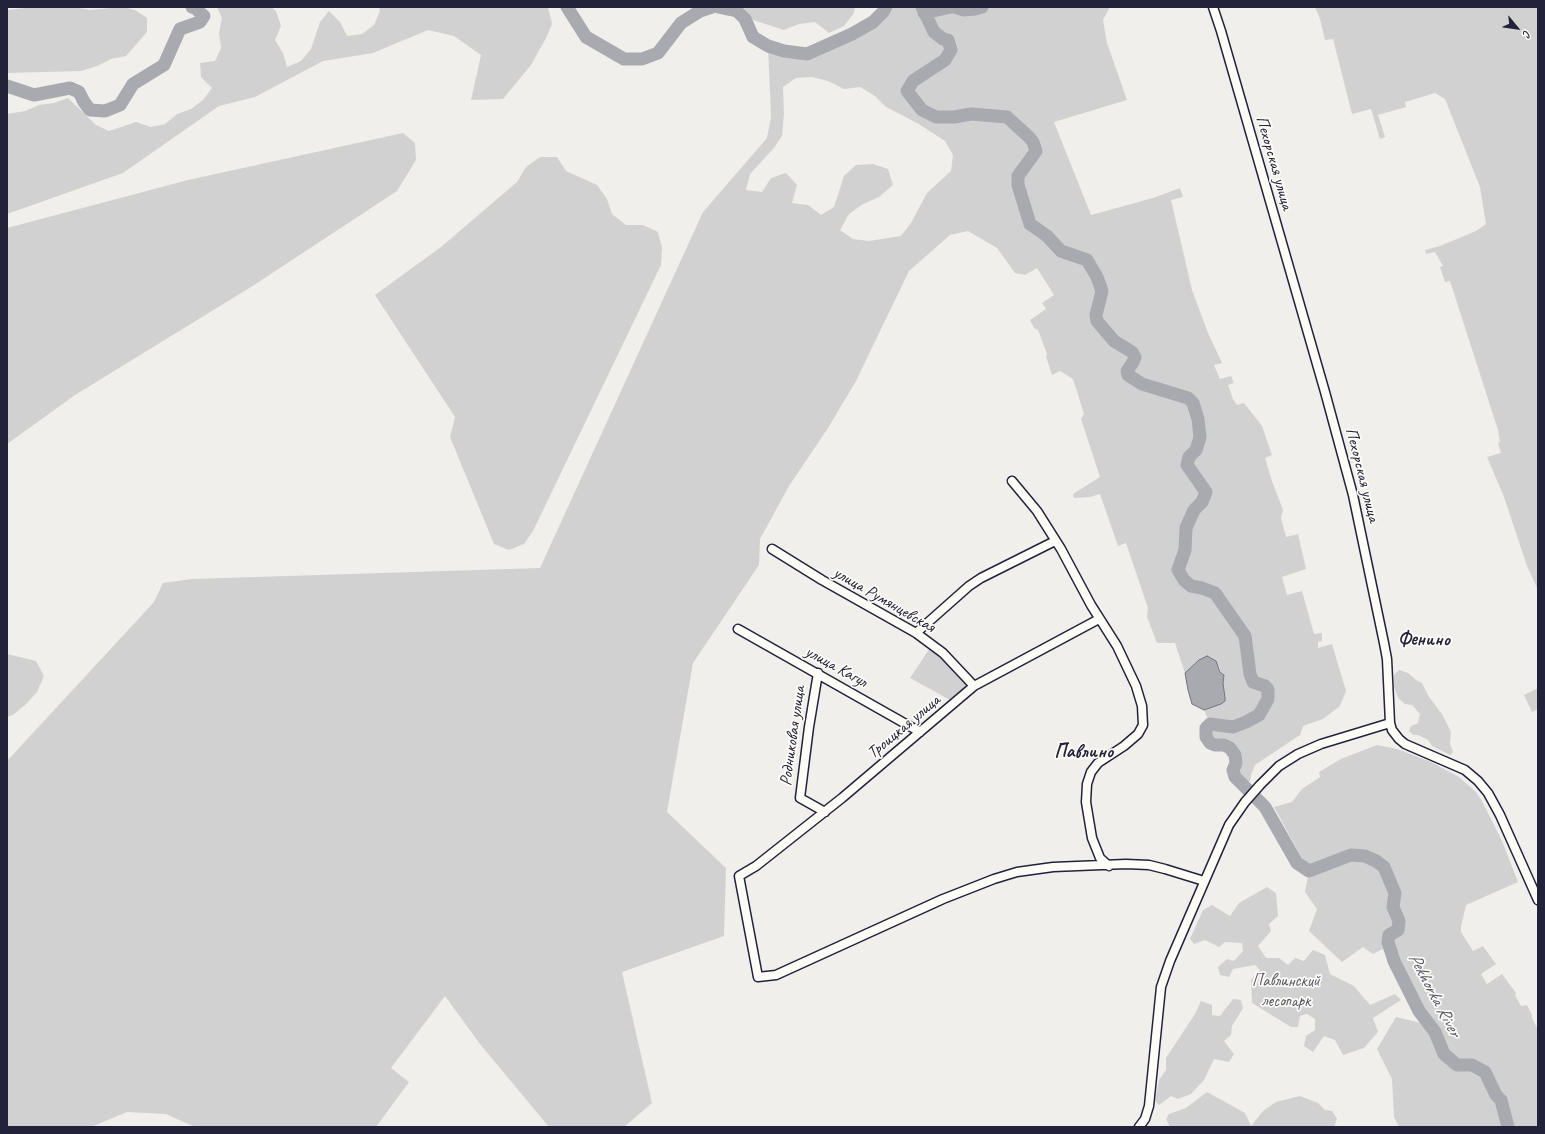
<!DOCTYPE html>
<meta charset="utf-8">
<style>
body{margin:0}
#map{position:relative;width:1545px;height:1134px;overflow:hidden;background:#f0efec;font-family:Caveat,sans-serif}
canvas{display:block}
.frame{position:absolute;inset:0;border:8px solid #22223b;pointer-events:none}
.north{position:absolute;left:1497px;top:8px;width:40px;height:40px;-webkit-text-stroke:3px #fdfcf7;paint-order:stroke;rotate:119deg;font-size:11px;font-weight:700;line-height:16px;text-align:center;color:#22223b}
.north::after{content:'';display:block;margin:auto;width:14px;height:18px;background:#22223b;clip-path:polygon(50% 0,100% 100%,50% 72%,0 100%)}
</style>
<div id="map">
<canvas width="1545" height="1134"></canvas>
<div class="frame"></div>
<div class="north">С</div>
</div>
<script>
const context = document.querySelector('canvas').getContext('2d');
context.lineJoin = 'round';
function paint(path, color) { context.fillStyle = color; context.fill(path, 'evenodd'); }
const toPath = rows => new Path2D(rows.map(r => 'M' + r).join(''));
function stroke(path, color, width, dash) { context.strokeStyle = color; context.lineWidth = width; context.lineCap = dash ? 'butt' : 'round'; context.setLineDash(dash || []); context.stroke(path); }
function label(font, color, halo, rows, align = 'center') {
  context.font = font + ' Caveat,sans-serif'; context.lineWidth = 3.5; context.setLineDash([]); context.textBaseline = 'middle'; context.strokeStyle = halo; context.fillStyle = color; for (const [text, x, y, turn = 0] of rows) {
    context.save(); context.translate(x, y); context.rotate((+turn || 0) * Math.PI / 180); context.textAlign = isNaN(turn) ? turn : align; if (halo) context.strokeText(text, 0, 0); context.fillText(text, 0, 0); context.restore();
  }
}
const green = toPath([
 [35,7,75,7,89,10,123,7,135,10,147,18,147,32,126,56,111,59,97,66,81,71,7,73,7,10],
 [217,7,271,7,276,11,281,26,275,40,283,53,287,67,301,61,311,49,320,22,329,11,340,22,347,36,362,34,374,25,380,11,379,7,548,7,552,24,546,38,531,65,503,99,471,100,481,55,454,36,428,30,373,53,323,61,255,97,219,106,123,173,7,214,7,114,25,111,39,105,54,103,68,98,96,125,109,131,136,122,151,127,165,124,177,114,191,109,203,100,212,88,201,77,200,63,215,61,221,48,219,33,222,18],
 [743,7,855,7,854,13,844,26,829,33,815,22,799,24,784,30,753,20],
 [886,7,922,7,924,13,951,7,964,10,975,9,982,7,1110,7,1103,20,1107,43,1127,100,1054,122,1091,215,1153,198,1180,188,1183,197,1171,200,1192,290,1208,333,1222,363,1214,365,1220,379,1231,376,1234,383,1228,385,1233,399,1237,405,1244,403,1262,426,1272,455,1265,458,1272,481,1283,510,1281,518,1286,537,1298,534,1306,569,1282,577,1287,595,1302,591,1314,634,1322,633,1322,641,1318,642,1318,648,1332,644,1346,691,1340,706,1323,719,1303,726,1300,735,1255,765,1251,775,1250,781,1247,784,1239,775,1241,764,1237,754,1233,746,1223,742,1215,741,1211,736,1210,724,1204,710,1221,703,1224,701,1223,683,1224,675,1223,673,1221,672,1219,666,1199,660,1185,673,1175,643,1157,643,1147,617,1148,608,1126,543,1118,546,1100,494,1090,497,1074,498,1073,494,1100,477,1081,419,1084,414,1073,379,1060,371,1052,375,1046,356,1047,354,1038,330,1034,328,1030,320,1046,309,1042,303,1054,295,1037,268,1025,275,1015,273,997,248,968,231,950,235,909,271,856,381,828,428,789,486,760,539,759,565,693,663,667,812,726,868,724,936,622,972,652,1103,624,1127,549,1127,480,1044,445,996,391,1068,409,1082,376,1127,195,1127,166,1114,127,1112,91,1127,7,1127,7,761,154,602,163,583,192,579,540,568,703,212,767,138,771,117,768,46,784,51,807,54,852,34,873,22,883,12],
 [812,77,828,81,844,89,860,87,875,96,886,107,917,123,945,141,953,155,951,171,927,193,911,223,901,236,869,241,853,239,840,230,849,214,863,204,879,197,893,185,888,169,873,164,856,165,844,176,834,207,821,215,808,205,792,203,797,185,786,173,771,178,762,192,746,190,750,174,773,149,782,136,784,114,783,87,796,78],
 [1315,7,1538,7,1538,590,1527,566,1504,497,1487,457,1501,453,1498,443,1500,442,1498,430,1450,281,1445,282,1440,267,1443,266,1435,252,1426,254,1425,250,1440,246,1476,231,1486,224,1480,187,1445,99,1435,93,1405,102,1406,107,1378,115,1385,137,1380,139,1371,109,1352,114,1333,39,1325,40,1320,19],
 [403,133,415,143,416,160,397,191,251,287,75,395,7,444,7,228,188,180],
 [540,157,557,157,566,171,597,185,607,199,612,214,626,225,643,225,658,232,662,248,661,265,533,531,524,544,509,550,494,544,450,437,455,417,375,295,441,247,517,182,526,167],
 [930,648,941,656,965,680,966,685,964,691,952,701,910,678],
 [7,654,36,661,44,676,37,692,25,705,13,715,7,717],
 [1399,670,1408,673,1416,680,1422,683,1429,697,1442,714,1451,732,1450,744,1453,752,1450,755,1432,746,1428,740,1418,735,1413,735,1409,731,1411,726,1418,723,1420,714,1412,705,1405,704,1398,698,1394,687,1394,675],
 [1538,688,1538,709,1532,712,1524,695],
 [1377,745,1397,749,1431,762,1459,777,1476,792,1482,801,1502,841,1518,882,1466,905,1461,927,1461,932,1473,951,1483,946,1496,964,1481,974,1487,984,1502,974,1516,993,1515,995,1521,1006,1527,1005,1532,1015,1532,1018,1538,1030,1538,1127,1399,1127,1394,1117,1392,1079,1377,1049,1396,1017,1421,1023,1383,949,1373,954,1363,947,1342,962,1309,931,1317,909,1305,892,1309,871,1274,807,1292,802,1302,789,1320,777,1319,772,1341,759],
 [1267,887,1276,893,1278,916,1269,924,1271,931,1258,946,1266,958,1279,958,1288,965,1295,958,1304,961,1313,950,1325,955,1330,974,1354,986,1370,1005,1395,994,1401,1000,1373,1018,1378,1032,1364,1048,1343,1055,1335,1040,1324,1036,1313,1052,1304,1046,1306,1036,1315,1030,1315,1019,1307,1014,1300,1016,1298,1027,1291,1027,1252,1003,1251,980,1260,970,1255,965,1233,969,1229,977,1220,975,1218,967,1227,959,1234,961,1243,951,1242,943,1225,942,1219,947,1205,940,1194,944,1190,939,1203,910,1212,905,1230,916,1239,903],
 [1233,999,1241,1000,1243,1008,1232,1026,1231,1035,1224,1041,1234,1054,1229,1062,1214,1059,1204,1080,1191,1094,1178,1099,1171,1096,1159,1105,1155,1101,1159,1080,1166,1070,1166,1058,1195,1014,1201,1001,1212,1005,1212,1015,1220,1016],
 [1207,1092,1245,1113,1251,1126,1263,1111,1276,1102,1300,1096,1318,1103,1325,1110,1332,1111,1337,1119,1334,1127,1170,1127,1166,1119,1169,1114,1186,1108]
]);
const water = toPath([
 [1207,656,1216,661,1220,672,1224,675,1223,683,1225,698,1225,701,1221,704,1204,710,1192,704,1188,690,1185,673,1199,660,1207,656]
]);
const river = toPath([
 [567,7,586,37,624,59,642,59,658,53,681,23,700,11,712,7],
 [718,7,737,11,745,19,753,37,768,46,784,51,807,54,852,34,873,22,883,12,886,7],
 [922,7,934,32,943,39,948,40,951,50,945,60,913,81,907,91,922,110,936,117,954,117,971,114,1007,117,1029,137,1033,142,1036,151,1018,176,1018,185,1030,224,1047,236,1061,251,1087,260,1097,277,1102,291,1096,315,1097,321,1114,341,1132,352,1135,357,1133,362,1127,371,1128,375,1142,384,1188,398,1193,403,1198,419,1200,437,1196,450,1189,457,1187,465,1206,492,1202,502,1194,510,1186,528,1185,550,1178,570,1184,580,1191,586,1202,588,1215,593,1245,636,1250,674,1253,682,1265,686,1268,690,1268,699,1259,715,1246,722,1233,727,1210,724,1206,728,1206,737,1210,743,1215,745,1224,745,1230,748,1235,755,1236,763,1233,770,1235,777,1265,807,1297,863,1309,871,1351,855,1365,856,1376,861,1384,867,1395,893,1393,907,1399,921,1398,930,1389,935,1388,942,1394,961,1419,1011,1435,1032,1444,1054,1457,1065,1472,1065,1485,1072,1496,1095,1501,1100,1508,1127],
 [955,7,964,10,975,9,982,7],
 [924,13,951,7],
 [7,86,34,95,70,88,79,92,84,102,90,110,105,111,120,105,133,84,164,65,180,29,200,22,204,16,195,8,192,7]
]);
const street = toPath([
 [1213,7,1221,31,1325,392,1353,495,1384,643,1387,659,1390,723,1392,730,1399,739,1405,744,1465,770,1478,781,1488,793,1500,815,1538,900],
 [1012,481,1037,511,1061,549,1091,605,1117,646,1136,686,1142,706,1143,725,1138,734,1124,746,1098,763,1091,772,1087,784,1086,802,1092,838,1100,858,1109,866],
 [772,549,822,580,916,633,943,653,974,686],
 [1099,619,974,686,842,798,756,866,739,876,758,977,776,975,943,899,994,879,1017,872,1053,867,1126,864,1149,865,1165,869,1204,881],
 [738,629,920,732],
 [916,633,969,586,981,578,1055,541],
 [818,673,809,727,800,798,825,812],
 [1139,1127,1145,1119,1149,1106,1161,987,1170,961,1229,825,1245,802,1260,785,1279,766,1298,754,1321,744,1390,723]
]);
const streetNames = [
 ["Пехорская улица",1274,163,74],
 ["Пехорская улица",1362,475,76],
 ["улица Румянцевская",884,600,30],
 ["улица Кагул",836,667,29],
 ["Троицкая улица",904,727,-40],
 ["Родниковая улица",793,736,-82]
];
const parkNames = [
 ["Павлинский",1286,982],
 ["лесопарк",1286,1002]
];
const waterNames = [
 ["Pekhorka River",1434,995,62]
];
const quarterNames = [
 ["Фенино",1424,640],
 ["Павлино",1084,752]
];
paint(green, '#d2d1d1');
paint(water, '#a9a9b0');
stroke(water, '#737381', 1);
stroke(river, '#a9a9b0', 13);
stroke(street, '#22223b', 11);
stroke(street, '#fdfcf7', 8);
label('17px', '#22223b', '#fdfcf7', streetNames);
label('17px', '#575768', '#fdfcf7', parkNames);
label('italic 18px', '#58586a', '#fdfcf7', waterNames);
label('bold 19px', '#22223b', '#fdfcf7', quarterNames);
</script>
